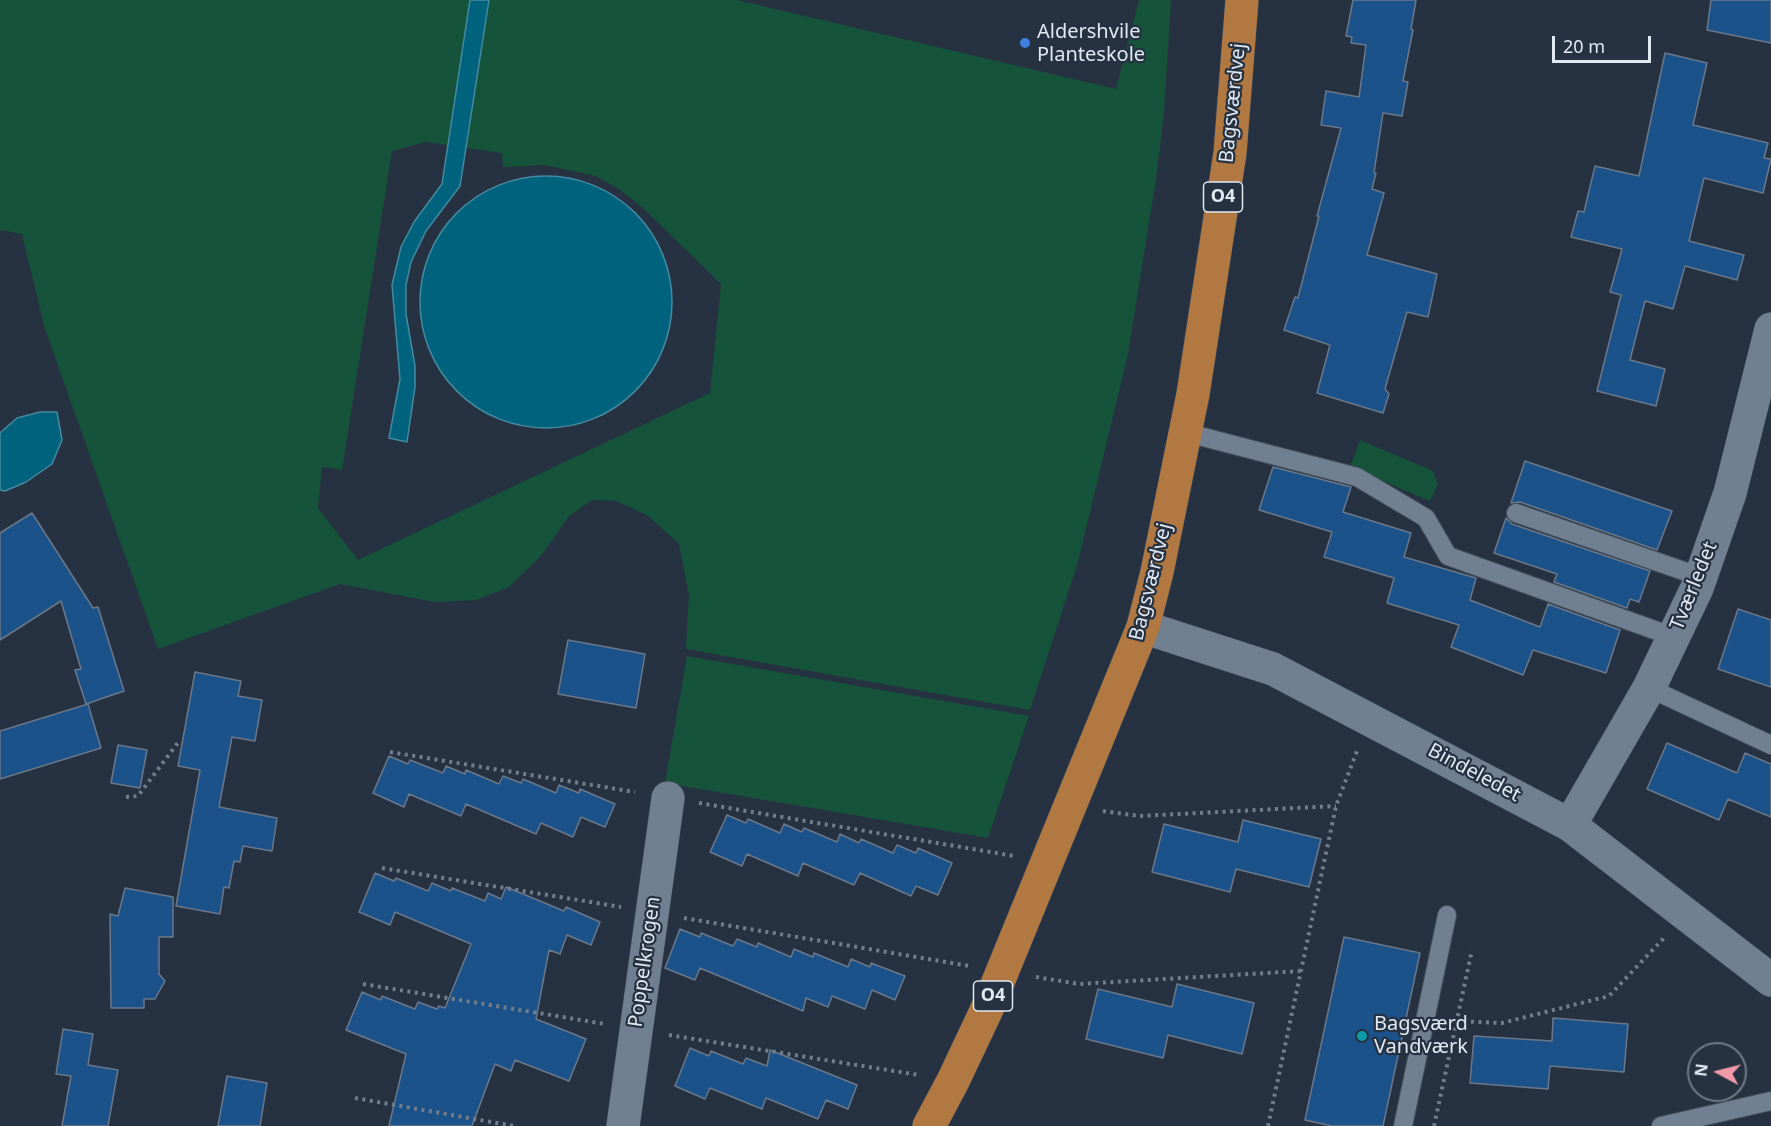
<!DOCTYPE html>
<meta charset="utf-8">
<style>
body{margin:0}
#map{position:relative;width:1771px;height:1126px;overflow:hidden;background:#263241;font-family:"Noto Sans",sans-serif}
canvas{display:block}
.north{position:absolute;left:1687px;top:1042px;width:60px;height:60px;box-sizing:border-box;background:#263241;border:2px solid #707b88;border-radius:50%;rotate:277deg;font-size:16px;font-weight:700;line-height:24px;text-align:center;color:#e0e8f2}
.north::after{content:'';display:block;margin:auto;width:21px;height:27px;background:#f39aa9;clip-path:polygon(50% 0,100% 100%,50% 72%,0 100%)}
.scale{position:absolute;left:1552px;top:36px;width:99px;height:27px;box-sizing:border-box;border:3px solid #e0e8f2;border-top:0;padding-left:8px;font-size:18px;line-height:21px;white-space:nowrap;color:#e0e8f2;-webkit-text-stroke:4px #263241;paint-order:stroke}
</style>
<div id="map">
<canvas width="1771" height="1126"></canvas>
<div class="north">N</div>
<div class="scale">20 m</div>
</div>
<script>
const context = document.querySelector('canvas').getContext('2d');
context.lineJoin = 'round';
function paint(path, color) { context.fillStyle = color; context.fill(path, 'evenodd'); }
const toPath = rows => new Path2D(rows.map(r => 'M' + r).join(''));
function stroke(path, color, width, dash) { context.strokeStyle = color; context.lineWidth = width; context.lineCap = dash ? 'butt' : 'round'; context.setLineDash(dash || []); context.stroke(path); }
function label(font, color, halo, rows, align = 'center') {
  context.font = font + ' "Noto Sans",sans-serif'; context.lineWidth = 4.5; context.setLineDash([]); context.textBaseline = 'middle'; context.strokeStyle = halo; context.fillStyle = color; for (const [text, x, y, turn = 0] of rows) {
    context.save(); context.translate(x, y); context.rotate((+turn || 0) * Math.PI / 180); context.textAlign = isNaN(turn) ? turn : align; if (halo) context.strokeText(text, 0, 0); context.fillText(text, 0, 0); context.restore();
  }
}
const green = toPath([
 [0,0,470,0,448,145,426,142,392,151,342,470,322,467,318,508,358,560,710,393,721,284,643,208,619,189,596,176,545,165,503,167,502,153,466,148,489,0,737,0,1116,89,1139,0,1171,0,1164,113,1156,179,1128,354,1078,562,1030,710,686,649,689,595,679,544,647,515,616,501,592,500,569,516,541,556,509,587,476,600,435,602,340,584,158,649,44,326,22,234,0,230],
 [1360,440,1433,471,1438,484,1430,501,1350,467],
 [687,656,1029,716,988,838,665,783]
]);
const water = toPath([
 [470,0,489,0,460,186,426,231,411,262,406,285,406,314,415,366,415,387,407,442,389,438,400,379,392,285,401,247,414,222,442,184,470,0],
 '420 302a126 126 0 1 1 252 0a126 126 0 1 1-252 0Z',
 [40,412,57,412,62,440,52,464,26,482,5,491,0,490,0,433,17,418,40,412]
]);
const building = toPath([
 [1353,0,1416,0,1411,29,1413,30,1403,81,1408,82,1402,116,1383,113,1374,173,1376,173,1372,189,1384,193,1367,255,1437,274,1428,317,1407,312,1385,389,1389,394,1383,413,1317,393,1330,345,1284,330,1295,297,1298,298,1319,216,1317,216,1341,128,1321,125,1326,91,1359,97,1366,45,1351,43,1352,37,1346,36,1353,0],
 [1711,0,1771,0,1771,43,1707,30,1711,0],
 [1665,53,1707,63,1693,125,1768,143,1764,158,1771,159,1763,193,1704,178,1689,241,1744,255,1737,280,1685,266,1673,309,1645,301,1630,360,1665,369,1656,406,1597,391,1621,295,1610,292,1622,249,1571,237,1578,211,1584,212,1595,166,1639,176,1665,53],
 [1525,461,1672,511,1657,550,1520,502,1511,503,1525,461],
 [1273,467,1351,487,1343,512,1411,533,1404,557,1476,578,1470,600,1540,627,1548,604,1620,630,1606,673,1533,650,1523,675,1451,647,1459,625,1387,603,1394,578,1324,557,1332,532,1259,510,1273,467],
 [32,513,93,608,98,607,124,691,86,704,75,670,81,669,61,601,0,640,0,533,32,513],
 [1506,518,1512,524,1650,571,1639,602,1630,599,1627,608,1554,582,1557,574,1494,553,1506,518],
 [1738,609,1771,620,1771,687,1718,669,1738,609],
 [568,640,645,654,636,708,558,694,568,640],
 [195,672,241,681,238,696,262,700,255,741,232,737,219,807,277,818,272,851,243,846,240,862,234,861,229,888,224,887,220,914,176,906,200,770,178,766,195,672],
 [88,704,101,748,0,779,0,731,88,704],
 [1667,743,1737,773,1745,753,1771,764,1771,817,1728,799,1719,820,1647,789,1667,743],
 [118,745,147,750,140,788,111,783,118,745],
 [389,756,408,764,410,760,443,773,446,766,465,774,466,770,499,784,503,776,521,783,523,779,556,793,559,785,579,793,580,789,615,804,605,827,581,817,573,837,541,823,536,834,466,804,461,816,409,794,404,807,373,793,389,756],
 [727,815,746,823,748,819,780,833,784,824,802,832,804,828,837,842,840,834,859,843,861,839,893,853,897,845,916,853,918,848,952,863,938,895,916,886,911,896,860,873,854,885,803,863,798,876,747,854,742,866,710,852,727,815],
 [1243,820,1321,839,1309,887,1236,869,1230,892,1152,872,1164,824,1238,842,1243,820],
 [375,873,394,881,396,878,428,891,432,883,451,891,452,888,485,901,488,893,501,899,506,887,564,911,566,907,600,922,591,945,567,935,560,954,549,950,536,1019,586,1039,569,1081,515,1060,511,1071,495,1064,472,1126,389,1126,406,1054,346,1030,362,992,381,1000,382,996,415,1009,418,1002,437,1009,439,1006,445,1008,471,944,395,912,390,925,359,912,375,873],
 [125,888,173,897,173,937,159,937,159,974,165,981,155,999,144,999,144,1008,111,1008,110,914,118,916,125,888],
 [680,929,700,937,701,933,733,946,737,939,757,947,758,943,791,957,794,949,813,957,814,953,848,967,851,959,870,967,871,963,905,976,895,1000,872,990,865,1009,832,996,828,1007,806,998,803,1011,700,968,695,980,665,968,680,929],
 [1344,937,1420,953,1383,1126,1332,1126,1305,1120,1344,937],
 [1177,984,1254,1003,1242,1054,1168,1035,1163,1058,1086,1039,1098,989,1172,1007,1177,984],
 [1553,1018,1628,1024,1624,1072,1550,1066,1548,1089,1470,1083,1474,1036,1552,1041,1553,1018],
 [63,1029,93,1034,88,1065,118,1070,108,1126,62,1126,71,1076,56,1074,63,1029],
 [690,1048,709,1056,711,1051,743,1064,746,1058,767,1066,770,1050,857,1085,848,1109,826,1100,818,1119,766,1098,762,1109,710,1088,705,1099,675,1086,690,1048],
 [227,1076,267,1083,260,1126,218,1126,227,1076]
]);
const path = toPath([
 [390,752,635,792],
 [126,797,138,796,180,740],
 [699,803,1014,856],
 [1103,811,1140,816,1336,806],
 [382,868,621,907],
 [684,918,970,966],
 [1036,977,1079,984,1301,971],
 [363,984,605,1024],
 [1456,1021,1502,1023,1609,996,1664,938],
 [669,1035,919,1075],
 [355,1098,514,1126],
 [1268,1126,1336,806,1357,751],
 [1434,1126,1472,950]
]);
const lane = toPath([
 [1184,432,1357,477,1426,518,1448,556,1674,637],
 [1516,513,1701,577],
 [1649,688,1771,745],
 [1403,1126,1447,915],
 [1661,1126,1771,1101]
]);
const street = toPath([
 [1570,825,1649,688,1697,588,1730,493,1771,329],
 [623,1126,668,798]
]);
const secondary = toPath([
 [1143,627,1273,669,1570,825,1771,980]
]);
const primary = toPath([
 [929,1126,953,1081,987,1009,1143,627,1157,572,1193,394,1230,153,1242,0]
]);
const markers = [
 [1025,43,6,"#3f7fe0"],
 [1362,1036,6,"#0f9aa8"]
];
const shields = [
 [1223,197,39],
 [993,996,39]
];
const shieldNames = [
 ["O4",1223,197],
 ["O4",993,996]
];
const poiNames = [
 ["Aldershvile",1037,32],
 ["Planteskole",1037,55],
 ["Bagsværd",1374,1024],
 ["Vandværk",1374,1047]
];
const streetNames = [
 ["Bagsværdvej",1233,103,-84],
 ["Bagsværdvej",1151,582,-76],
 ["Tværledet",1694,586,-68],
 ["Bindeledet",1474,773,28],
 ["Poppelkrogen",645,962,-82]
];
paint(green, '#16533b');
paint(water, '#01627d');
stroke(water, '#448aa0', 1.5);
paint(building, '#1c528a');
stroke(building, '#6a7889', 1.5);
stroke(lane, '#45505c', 20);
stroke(street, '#45505c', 34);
stroke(secondary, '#45505c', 34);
stroke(primary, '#45505c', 34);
stroke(path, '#737e8b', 4, [3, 4.5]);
stroke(lane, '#718091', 18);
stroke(street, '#718091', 33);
stroke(secondary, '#718091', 33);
stroke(primary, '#b17842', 33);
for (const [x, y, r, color] of markers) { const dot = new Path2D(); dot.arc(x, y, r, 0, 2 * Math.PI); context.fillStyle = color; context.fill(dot); stroke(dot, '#263241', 2); }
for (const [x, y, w] of shields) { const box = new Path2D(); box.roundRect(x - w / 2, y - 15, w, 30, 4.5); context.fillStyle = '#263241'; context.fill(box); stroke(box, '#e0e8f2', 1.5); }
label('bold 18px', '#e0e8f2', null, shieldNames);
label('20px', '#e0e8f2', '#263241', poiNames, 'left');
label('20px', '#e0e8f2', '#263241', streetNames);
</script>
